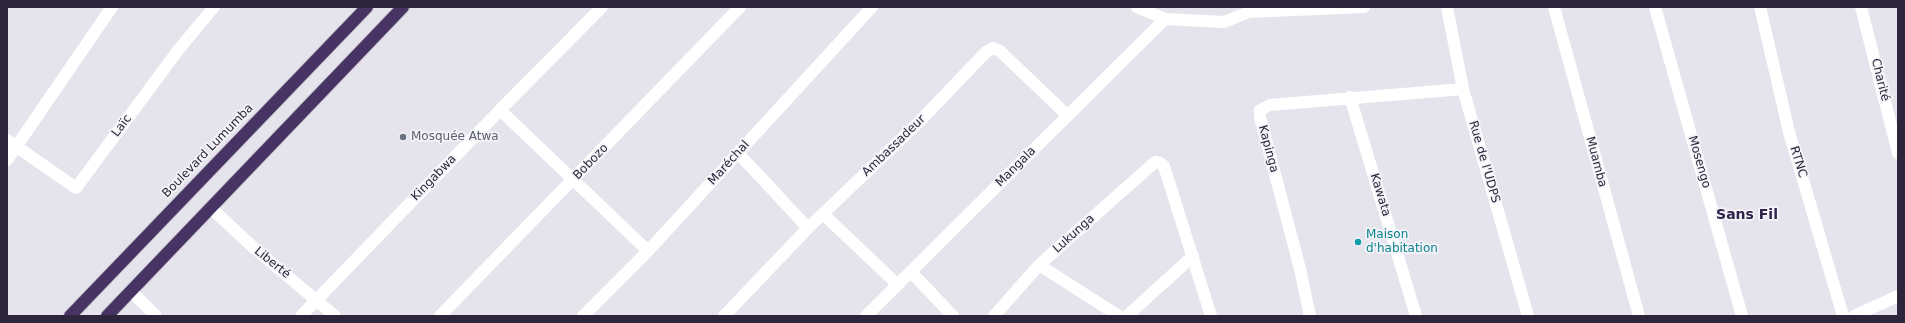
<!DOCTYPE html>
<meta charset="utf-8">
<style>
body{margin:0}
#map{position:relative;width:1905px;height:323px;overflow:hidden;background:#e5e4ec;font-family:"DejaVu Sans",sans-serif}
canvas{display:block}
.frame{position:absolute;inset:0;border:8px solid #2d253b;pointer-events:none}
</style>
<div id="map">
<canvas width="1905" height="323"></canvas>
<div class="frame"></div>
</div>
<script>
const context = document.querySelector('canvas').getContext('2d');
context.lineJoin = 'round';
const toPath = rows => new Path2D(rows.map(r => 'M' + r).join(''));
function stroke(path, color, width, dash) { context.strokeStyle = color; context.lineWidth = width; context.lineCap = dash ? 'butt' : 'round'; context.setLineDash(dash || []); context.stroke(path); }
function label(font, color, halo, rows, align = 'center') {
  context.font = font + ' "DejaVu Sans",sans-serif'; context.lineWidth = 3.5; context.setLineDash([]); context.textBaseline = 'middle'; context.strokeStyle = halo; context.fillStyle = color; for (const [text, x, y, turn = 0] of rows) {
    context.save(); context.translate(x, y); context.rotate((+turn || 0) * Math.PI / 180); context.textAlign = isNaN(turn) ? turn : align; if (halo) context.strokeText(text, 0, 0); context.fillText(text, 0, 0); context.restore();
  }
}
const minor = toPath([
 [1137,7,1165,19,1224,22,1249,12,1364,7],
 [1447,7,1463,89,1528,316],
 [1554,7,1639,316],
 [1655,7,1742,316],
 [1760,7,1789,132,1843,316],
 [1861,7,1898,153],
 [1350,97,1416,316],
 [500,110,648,251],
 [7,140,76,188,179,49,214,7],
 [738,153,808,228],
 [7,160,112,7],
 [211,208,254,248,335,316],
 [823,214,898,285],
 [1039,265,1119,316],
 [911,272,953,316],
 [131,291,156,316],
 [301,316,500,110,602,7],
 [440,316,740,7],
 [583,316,648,251,872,7],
 [724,316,808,228,918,123,986,52,993,48,1000,51,1067,115],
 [866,316,1165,19],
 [994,316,1039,265,1155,162,1160,163,1164,166,1211,316],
 [1127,316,1193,256],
 [1310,316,1300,269,1260,117,1260,110,1270,105,1463,89],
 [1854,316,1898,296]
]);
const highway = toPath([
 [70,316,367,7],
 [107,316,403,7]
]);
const markers = [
 [403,137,4,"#6b7280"],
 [1358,242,4,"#0f9aa8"]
];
const streetNames = [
 ["Charité",1880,80,76],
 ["Laïc",122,126,-53],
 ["Ambassadeur",894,146,-44],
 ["Kapinga",1268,149,75],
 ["Boulevard Lumumba",208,151,-46],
 ["Bobozo",591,162,-46],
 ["Rue de l'UDPS",1484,162,74],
 ["Muamba",1596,162,75],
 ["Mosengo",1699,162,74],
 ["RTNC",1798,162,73],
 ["Maréchal",729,163,-48],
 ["Mangala",1016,167,-45],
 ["Kingabwa",434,178,-46],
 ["Kawata",1380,195,73],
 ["Lukunga",1074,234,-42],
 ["Liberté",272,263,39]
];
const worshipNames = [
 ["Mosquée Atwa",411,137]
];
const cultureNames = [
 ["Maison",1366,235],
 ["d'habitation",1366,249]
];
const quarterNames = [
 ["Sans Fil",1747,215]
];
stroke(highway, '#c4c2c8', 14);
stroke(minor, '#fff', 12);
stroke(highway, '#483464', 12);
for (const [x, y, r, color] of markers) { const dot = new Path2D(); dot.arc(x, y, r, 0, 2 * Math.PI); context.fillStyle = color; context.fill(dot); stroke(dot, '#f4f4f8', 1.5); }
label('12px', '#2d253b', '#f4f4f8', streetNames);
label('12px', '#5b616d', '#f4f4f8', worshipNames, 'left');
label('12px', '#0d838f', '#f4f4f8', cultureNames, 'left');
label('bold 14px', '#32234b', '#f4f4f8', quarterNames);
</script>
